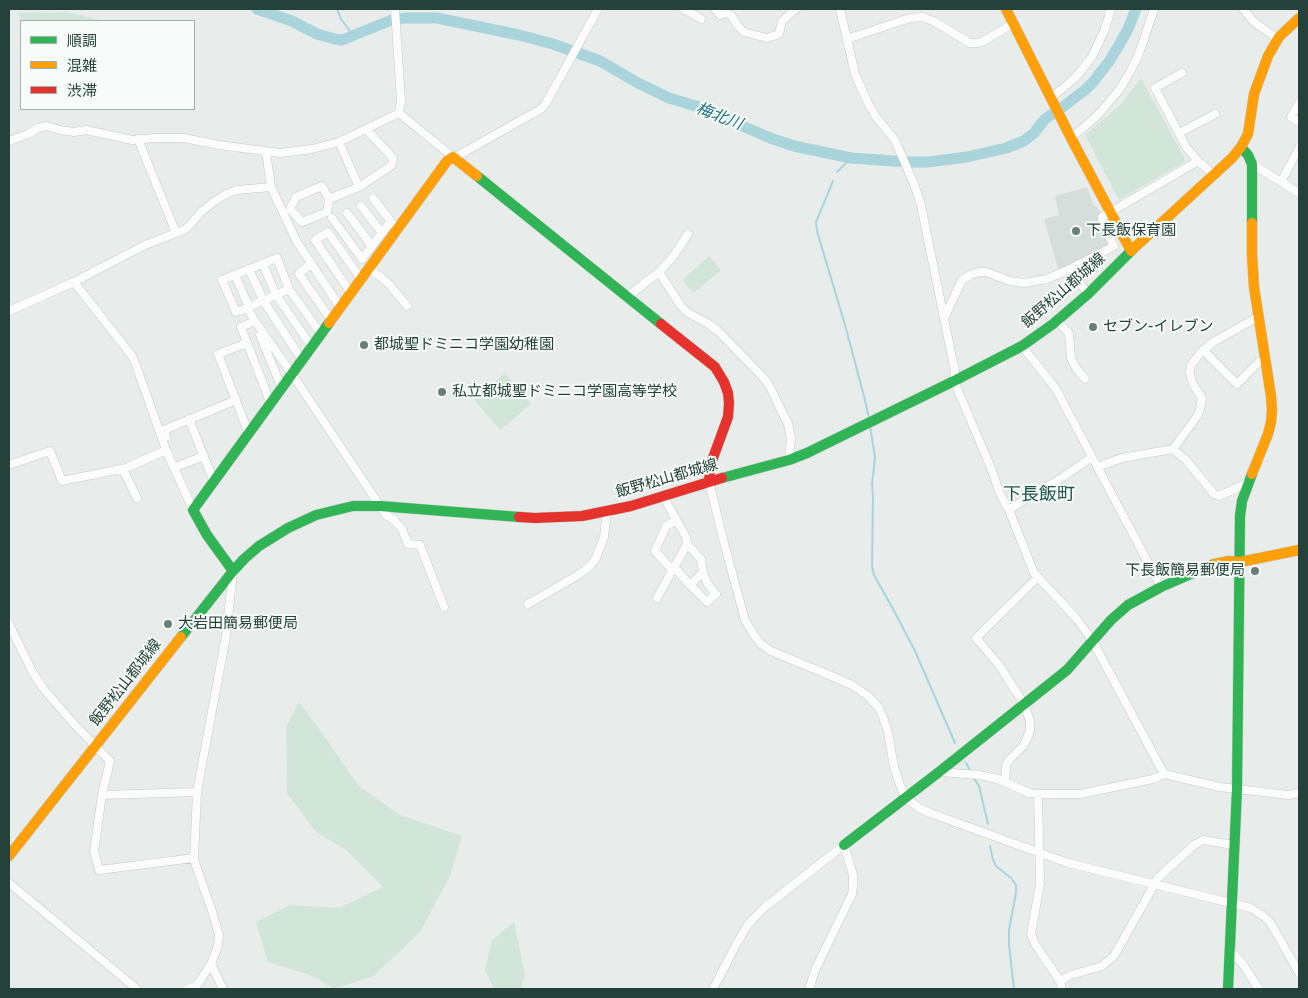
<!DOCTYPE html>
<meta charset="utf-8">
<style>
body{margin:0}
#map{position:relative;width:1308px;height:998px;overflow:hidden;background:#e8edeb;font-family:"DejaVu Sans","Noto Sans JP",sans-serif}
canvas{display:block}
.frame{position:absolute;inset:0;border:10px solid #24423a;pointer-events:none}
.legend{position:absolute;left:20px;top:20px;width:175px;height:90px;box-sizing:border-box;background:#f7fbf9;border:1px solid #a3b1ad;margin:0;padding:6px 9px;list-style:none;font-size:15px;color:#24423a}
.legend li{display:flex;align-items:center;gap:10px;height:25px}
.legend b{width:25px;border:1px solid #a3b1ad}
</style>
<div id="map">
<canvas width="1308" height="998"></canvas>
<div class="frame"></div>
<ul class="legend">
<li><b style="height:6px;background:#30b455"></b>順調</li>
<li><b style="height:6px;background:#ff9f0a"></b>混雑</li>
<li><b style="height:6px;background:#e5322d"></b>渋滞</li>
</ul>
</div>
<script>
const context = document.querySelector('canvas').getContext('2d');
context.lineJoin = 'round';
function paint(path, color) { context.fillStyle = color; context.fill(path, 'evenodd'); }
const toPath = rows => new Path2D(rows.map(r => 'M' + r).join(''));
function stroke(path, color, width, dash) { context.strokeStyle = color; context.lineWidth = width; context.lineCap = dash ? 'butt' : 'round'; context.setLineDash(dash || []); context.stroke(path); }
function label(font, color, halo, rows, align = 'center') {
  context.font = font + ' "DejaVu Sans","Noto Sans JP",sans-serif'; context.lineWidth = 4; context.setLineDash([]); context.textBaseline = 'middle'; context.strokeStyle = halo; context.fillStyle = color; for (const [text, x, y, turn = 0] of rows) {
    context.save(); context.translate(x, y); context.rotate((+turn || 0) * Math.PI / 180); context.textAlign = isNaN(turn) ? turn : align; if (halo) context.strokeText(text, 0, 0); context.fillText(text, 0, 0); context.restore();
  }
}
const built = toPath([
 [1087,187,1094,206,1097,206,1100,213,1099,220,1110,245,1059,272,1044,219,1059,215,1055,196]
]);
const green = toPath([
 [68,12,104,21,22,21,17,13],
 [1141,78,1186,161,1119,200,1085,135,1122,103],
 [709,256,721,270,693,293,682,280],
 [505,373,531,404,500,430,474,400],
 [299,702,317,726,359,786,400,815,462,836,450,876,420,932,374,976,334,989,310,975,268,962,256,922,290,905,339,908,383,887,346,850,316,832,287,793,286,727],
 [514,922,525,975,521,989,494,989,485,970,492,940]
]);
const stream = toPath([
 [337,9,341,19,353,35],
 [837,172,851,158],
 [833,181,816,222,817,231,845,325,865,400,869,418],
 [870,425,875,458,872,484,873,498,872,566,874,575,893,609,915,651,955,743],
 [966,763,971,772],
 [973,777,979,786,988,824],
 [990,846,993,860,996,866,1011,878,1016,885,1016,893,1009,930,1009,945,1014,989]
]);
const river = toPath([
 [257,9,292,21,317,34,335,39,342,40,394,19,406,18,437,18,519,35,553,44,600,61,638,83,669,98,699,107,770,138,794,146,851,158,908,162,928,162,967,157,1006,148,1024,141,1034,133,1045,119,1064,106,1085,90,1094,81,1110,60,1119,45,1128,29,1136,9]
]);
const street = toPath([
 [395,9,401,101,399,113],
 [684,9,701,19],
 [715,9,720,15,725,13,731,15,738,26,744,32,767,38,779,34,782,21,796,9],
 [840,9,855,74,868,103,876,117,895,140,914,184,921,205,955,372,954,381,991,468,1000,494,1009,510,1034,573,1076,618,1092,640,1164,774],
 [1243,9,1254,22,1278,39],
 [847,39,910,18,923,17,935,22,970,43,976,43,982,42,1014,23],
 [1182,73,1155,88,1186,147,1198,161],
 [1051,97,1057,93,1076,77,1092,57,1105,29,1111,9],
 [1299,103,1291,117,1299,122],
 [399,113,453,157,459,155,541,109,546,103,598,9],
 [1179,133,1215,114],
 [1071,138,1098,115,1120,89,1136,61,1142,45,1154,9],
 [138,139,176,233],
 [9,141,28,134,38,128,47,126,60,130,74,132,86,130,132,140,154,138,184,138,219,145,280,153,312,149,339,142,399,113],
 [339,142,359,187],
 [266,151,271,187,297,242,340,307],
 [1252,164,1299,193],
 [1281,182,1299,148],
 [373,198,393,224],
 [329,199,322,186,296,197,290,209,302,222,327,212,329,199,359,187,392,165,393,158,366,129],
 [361,206,382,233],
 [347,213,372,246],
 [332,218,362,259,391,221],
 [311,263,299,274,331,320],
 [263,264,276,295,312,347],
 [249,269,263,300,302,360],
 [368,269,381,277,389,284,407,306],
 [1070,269,1088,294],
 [659,272,672,258,688,234],
 [235,275,249,307],
 [74,282,132,356,136,365,166,450,193,510],
 [351,293,315,240,328,232,361,279],
 [627,297,659,272,681,306,688,313,709,324,718,331,763,377,769,385,788,424,791,438,789,460],
 [247,308,236,312,222,280,277,258,289,289],
 [9,311,74,282,145,245,184,230,190,225,201,212,212,203,226,194,237,190,271,187],
 [944,318,962,280,970,275,979,272,986,272,1010,281,1024,283,1047,279,1070,269,1114,246,1102,222,1102,217,1198,161,1214,175],
 [255,321,292,374,386,515,394,520,402,529,408,544,420,545,444,607],
 [1057,321,1069,333,1071,358,1076,368,1085,379],
 [260,335,282,389],
 [247,343,218,354,249,434],
 [1022,346,1056,389,1161,587],
 [1203,350,1237,384,1259,362,1265,361],
 [271,404,241,327,255,321,247,308,289,289,321,334],
 [189,419,214,482],
 [166,437,164,430,236,400],
 [1173,449,1198,415,1200,409,1202,398,1193,384,1191,378,1190,372,1191,365,1203,350,1215,341,1258,317],
 [9,465,50,451,62,481,126,468,166,450],
 [178,466,204,456],
 [1097,467,1122,458,1173,449,1186,460,1214,494,1219,496,1248,483],
 [123,469,137,498],
 [709,482,724,543,745,620,754,635,761,644,771,651,829,675,852,685,868,696,879,708,883,717,888,732,894,767,900,785,905,797,919,808,930,813,1068,863,1251,908,1262,915,1270,922,1299,973],
 [663,496,686,537,687,544,701,559,703,572,690,585,707,602,716,594,707,583,703,572],
 [1009,510,1031,495,1057,481,1092,457],
 [674,567,690,585],
 [672,570,655,551,666,526,676,520],
 [657,598,687,544],
 [528,604,578,575,590,566,596,558,604,537,607,511],
 [9,624,32,671,43,688,74,724,110,761,102,795,94,851,99,870,194,858],
 [939,772,979,775,998,779,1029,793,1038,794,1080,794,1153,779,1164,774,1220,787,1288,795,1299,793],
 [1005,782,1006,766,1009,760,1024,745,1030,731,1030,721,1024,704,999,665,976,638,1038,577],
 [1038,794,1040,884,1031,934,1035,944,1060,981,1062,989],
 [102,795,197,792],
 [9,883,137,989],
 [1230,950,1242,963,1259,989],
 [211,964,223,989],
 [1060,981,1071,975,1102,966,1114,956,1158,878,1194,845,1203,840,1234,845],
 [188,989,197,985,211,964,218,946,219,935,212,911,194,860,197,792,226,636,233,572],
 [713,989,737,943,747,926,754,918,765,907,844,845,853,875,853,887,852,894,816,968,809,989]
]);
const fast = toPath([
 [1241,147,1248,155,1252,164,1252,223],
 [477,176,661,324],
 [722,478,789,460,807,453,954,381,1022,346,1053,324,1088,294,1133,249],
 [233,571,207,535,193,510,329,323],
 [181,637,233,571,244,559,259,546,288,528,316,515,353,506,380,506,519,517],
 [844,845,939,772,1067,670,1111,620,1128,605,1161,587,1214,564],
 [1228,989,1237,789,1240,516,1242,501,1252,474]
]);
const slow = toPath([
 [1006,9,1071,138,1131,251],
 [1133,249,1232,158,1241,147,1248,134,1254,94,1268,56,1279,37,1299,18],
 [329,323,447,161,453,157,477,176],
 [1252,474,1268,434,1271,422,1272,410,1271,396,1254,287,1252,255,1252,223],
 [1214,564,1229,561,1240,562,1299,550],
 [9,856,181,637]
]);
const jam = toPath([
 [661,324,715,367,724,382,728,393,729,403,728,417,710,466,709,482],
 [519,517,535,518,582,516,631,506,722,478]
]);
const markers = [
 [1076,231,5,"#697e78"],
 [1093,327,5,"#697e78"],
 [364,345,5,"#697e78"],
 [442,392,5,"#697e78"],
 [1255,571,5,"#697e78"],
 [168,624,5,"#697e78"]
];
const poiNames = [
 ["下長飯保育園",1086,231],
 ["セブン-イレブン",1103,327],
 ["都城聖ドミニコ学園幼稚園",374,345],
 ["私立都城聖ドミニコ学園高等学校",452,392],
 ["下長飯簡易郵便局",1245,571,"right"],
 ["大岩田簡易郵便局",178,624]
];
const streetNames = [
 ["飯野松山都城線",1064,291,-41],
 ["飯野松山都城線",667,479,-16],
 ["飯野松山都城線",126,683,-52]
];
const waterNames = [
 ["梅北川",719,117,21]
];
const quarterNames = [
 ["下長飯町",1039,495]
];
paint(built, '#d6dedb');
paint(green, '#d1e6d8');
stroke(stream, '#a9d4db', 2);
stroke(river, '#a9d4db', 11);
stroke(street, '#c5cac8', 9);
stroke(fast, '#c3cbc8', 11);
stroke(slow, '#c3cbc8', 11);
stroke(jam, '#c3cbc8', 11);
stroke(street, '#fcfcfc', 8);
stroke(fast, '#30b455', 10);
stroke(slow, '#ff9f0a', 10);
stroke(jam, '#e5322d', 10);
for (const [x, y, r, color] of markers) { const dot = new Path2D(); dot.arc(x, y, r, 0, 2 * Math.PI); context.fillStyle = color; context.fill(dot); stroke(dot, '#f7fbf9', 2); }
label('15px', '#24423a', '#f7fbf9', poiNames, 'left');
label('15px', '#24423a', '#f7fbf9', streetNames);
label('italic 16px', '#1c6f80', '#f7fbf9', waterNames);
label('18px', '#1f5548', '#f7fbf9', quarterNames);
</script>
